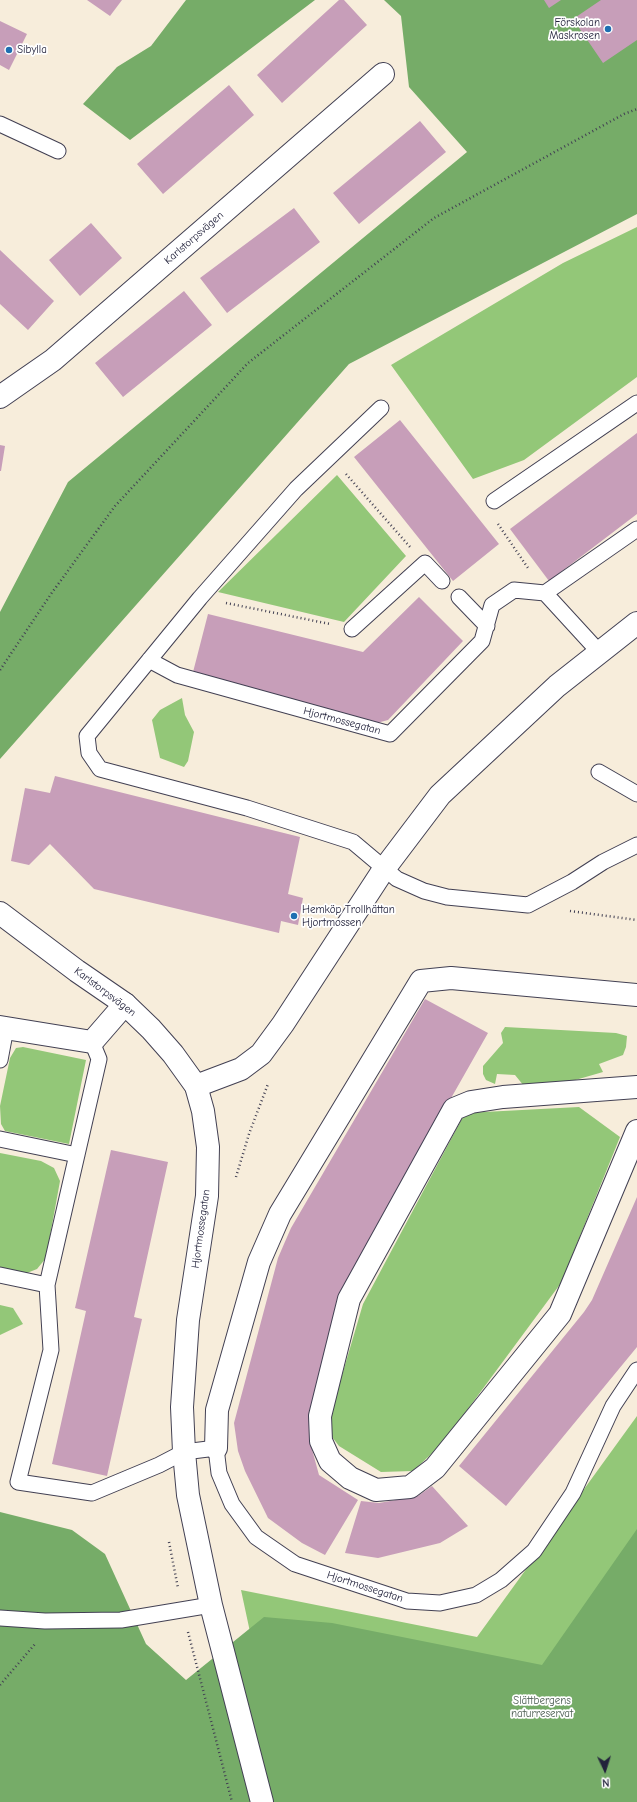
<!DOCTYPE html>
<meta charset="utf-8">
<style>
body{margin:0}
#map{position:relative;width:637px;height:1802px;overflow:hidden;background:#f7eddb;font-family:"Comic Neue",sans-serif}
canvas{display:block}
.north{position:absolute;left:585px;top:1750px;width:40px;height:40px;-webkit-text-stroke:3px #fff;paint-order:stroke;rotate:176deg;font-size:11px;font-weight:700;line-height:16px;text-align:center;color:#22223b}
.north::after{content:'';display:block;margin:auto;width:14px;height:18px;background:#22223b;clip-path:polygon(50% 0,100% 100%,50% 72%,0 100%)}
</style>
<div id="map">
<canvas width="637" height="1802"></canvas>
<div class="north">N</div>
</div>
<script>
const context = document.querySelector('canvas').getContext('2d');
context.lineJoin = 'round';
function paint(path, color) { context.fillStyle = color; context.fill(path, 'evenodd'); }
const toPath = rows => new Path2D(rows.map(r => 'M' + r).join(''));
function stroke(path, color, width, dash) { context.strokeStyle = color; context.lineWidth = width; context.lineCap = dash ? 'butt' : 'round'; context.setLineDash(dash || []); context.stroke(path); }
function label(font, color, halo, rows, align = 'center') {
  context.font = font + ' "Comic Neue",sans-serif'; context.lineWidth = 3.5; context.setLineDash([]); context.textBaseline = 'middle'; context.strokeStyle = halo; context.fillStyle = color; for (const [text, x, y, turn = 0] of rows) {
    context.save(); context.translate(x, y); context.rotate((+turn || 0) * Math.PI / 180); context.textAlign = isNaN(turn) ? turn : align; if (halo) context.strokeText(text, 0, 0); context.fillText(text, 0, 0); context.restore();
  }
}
const green = toPath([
 [637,227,637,377,524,460,473,479,391,365,563,263],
 [337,475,406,556,344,622,218,592],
 [182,698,185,715,194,732,188,761,184,767,160,758,152,720,160,710],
 [505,1027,616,1033,627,1036,626,1047,623,1055,599,1064,603,1072,565,1083,524,1086,515,1075,497,1074,495,1084,486,1080,483,1074,483,1066,503,1043,501,1033],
 [23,1047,86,1060,69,1144,5,1131,1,1124,0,1106,10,1058,16,1048],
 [579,1107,620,1137,561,1283,442,1444,413,1471,381,1472,339,1446,329,1433,330,1416,363,1304,465,1113],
 [0,1153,41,1161,54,1168,60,1181,46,1258,37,1269,27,1273,0,1269],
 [0,1305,13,1308,23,1324,0,1335],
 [637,1416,637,1802,273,1739,241,1590,477,1637]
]);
const forest = toPath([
 [186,0,315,0,130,140,83,104,117,67,151,46],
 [384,0,637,0,637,214,349,364,0,759,0,612,68,482,467,152,409,87,401,16],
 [0,1512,72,1530,105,1554,146,1644,186,1680,264,1617,332,1623,542,1665,637,1529,637,1802,0,1802]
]);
const building = toPath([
 [87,0,122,0,110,16],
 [339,0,344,0,367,25,282,103,257,75],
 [544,0,561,0,549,8],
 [601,0,637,0,637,40,603,63,573,19],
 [0,21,27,34,9,70,0,65],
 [229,85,254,115,163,194,137,164],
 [420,121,446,152,359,224,333,193],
 [294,208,320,242,227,313,200,278],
 [91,223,122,258,80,296,49,260],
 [0,250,54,301,28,330,0,304],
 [184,291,212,325,123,397,95,363],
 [400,420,499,544,453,581,354,457],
 [637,433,637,514,549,581,510,529],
 [0,445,5,446,1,471,0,471],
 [419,597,463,641,388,720,373,724,192,676,208,614,363,652],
 [55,776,300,837,288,894,303,898,298,925,281,921,279,933,94,889,50,844,29,865,11,861,25,788,50,793],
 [425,999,488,1033,362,1255,310,1442,319,1475,358,1500,325,1555,302,1543,268,1518,245,1471,238,1451,234,1423,278,1258,284,1244,291,1228],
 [111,1150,168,1162,134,1317,142,1319,107,1476,52,1464,86,1311,75,1308],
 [637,1197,637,1347,506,1506,459,1466,584,1312,592,1300],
 [432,1486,468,1526,440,1543,378,1558,345,1553,361,1501,379,1503,418,1496]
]);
const path = toPath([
 [346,474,410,547],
 [498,524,528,568],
 [226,603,330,624],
 [0,670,51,594,115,506,248,363,434,218,624,114,637,109],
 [570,911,637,920],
 [236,1177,249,1134,268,1084],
 [169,1542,178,1588],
 [188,1632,232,1802],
 [0,1685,35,1644]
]);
const lane = toPath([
 [0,124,58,151],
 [381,408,296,489,200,598,87,736,89,753,100,769,247,808,353,842,397,879,424,891,447,897,528,905,572,882,603,862,637,845],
 [494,501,637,403],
 [459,597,487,626],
 [352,629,425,563,442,581],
 [600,653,545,593,637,529],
 [149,660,177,675,390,734,482,641,492,605,514,590,545,593],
 [599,772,637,794],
 [92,1042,99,1059,47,1285,51,1350,18,1482,92,1493,159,1465,184,1452,216,1448,219,1473,232,1504,256,1537,295,1564,407,1601,440,1603,476,1595,501,1580,534,1551,573,1493,613,1406,637,1370],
 [0,1060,6,1028],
 [0,1139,77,1155],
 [0,1275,47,1285],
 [0,1618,45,1621,121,1620,211,1605]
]);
const street = toPath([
 [0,397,53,360,383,74],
 [0,1027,92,1042,125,1004],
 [196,1086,241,1069,261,1054,283,1024,384,869,440,795,557,686,637,623],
 [637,1087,503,1097,471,1102,454,1109,349,1299,320,1416,321,1441,330,1461,350,1478,376,1490,410,1487,435,1468,560,1314,637,1131],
 [216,1448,217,1410,259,1262,280,1214,421,981,451,978,637,995]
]);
const secondary = toPath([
 [0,913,77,971,125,1004,151,1029,173,1054,196,1086,203,1111,208,1147,207,1196,188,1320,182,1407,184,1452,188,1495,211,1605,262,1802]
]);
const markers = [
 [608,29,4,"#1f6fb2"],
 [9,50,4,"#1f6fb2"],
 [294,916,4,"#1f6fb2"]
];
const poiNames = [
 ["Förskolan",600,23,"right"],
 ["Maskrosen",600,36,"right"],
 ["Sibylla",17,50],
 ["Hemköp Trollhättan",302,910],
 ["Hjortmossen",302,923]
];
const streetNames = [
 ["Karlstorpsvägen",194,238,-41],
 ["Hjortmossegatan",342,721,15],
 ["Karlstorpsvägen",105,992,37],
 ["Hjortmossegatan",201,1229,-82],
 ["Hjortmossegatan",365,1587,18]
];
const parkNames = [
 ["Slättbergens",542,1701],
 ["naturreservat",542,1714]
];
paint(green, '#93c778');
paint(forest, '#76ac68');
paint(building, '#c79eb9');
stroke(lane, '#424053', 17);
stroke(street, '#424053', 24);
stroke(secondary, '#424053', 24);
stroke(path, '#424053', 2.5, [1, 3]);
stroke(lane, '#fff', 15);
stroke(street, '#fff', 22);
stroke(secondary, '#fff', 22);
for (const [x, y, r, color] of markers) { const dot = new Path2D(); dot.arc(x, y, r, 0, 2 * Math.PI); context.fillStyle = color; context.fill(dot); stroke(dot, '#fff', 1.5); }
label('11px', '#22223b', '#fff', poiNames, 'left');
label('11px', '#22223b', '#fff', streetNames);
label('11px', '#4a5c50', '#fff', parkNames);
</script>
